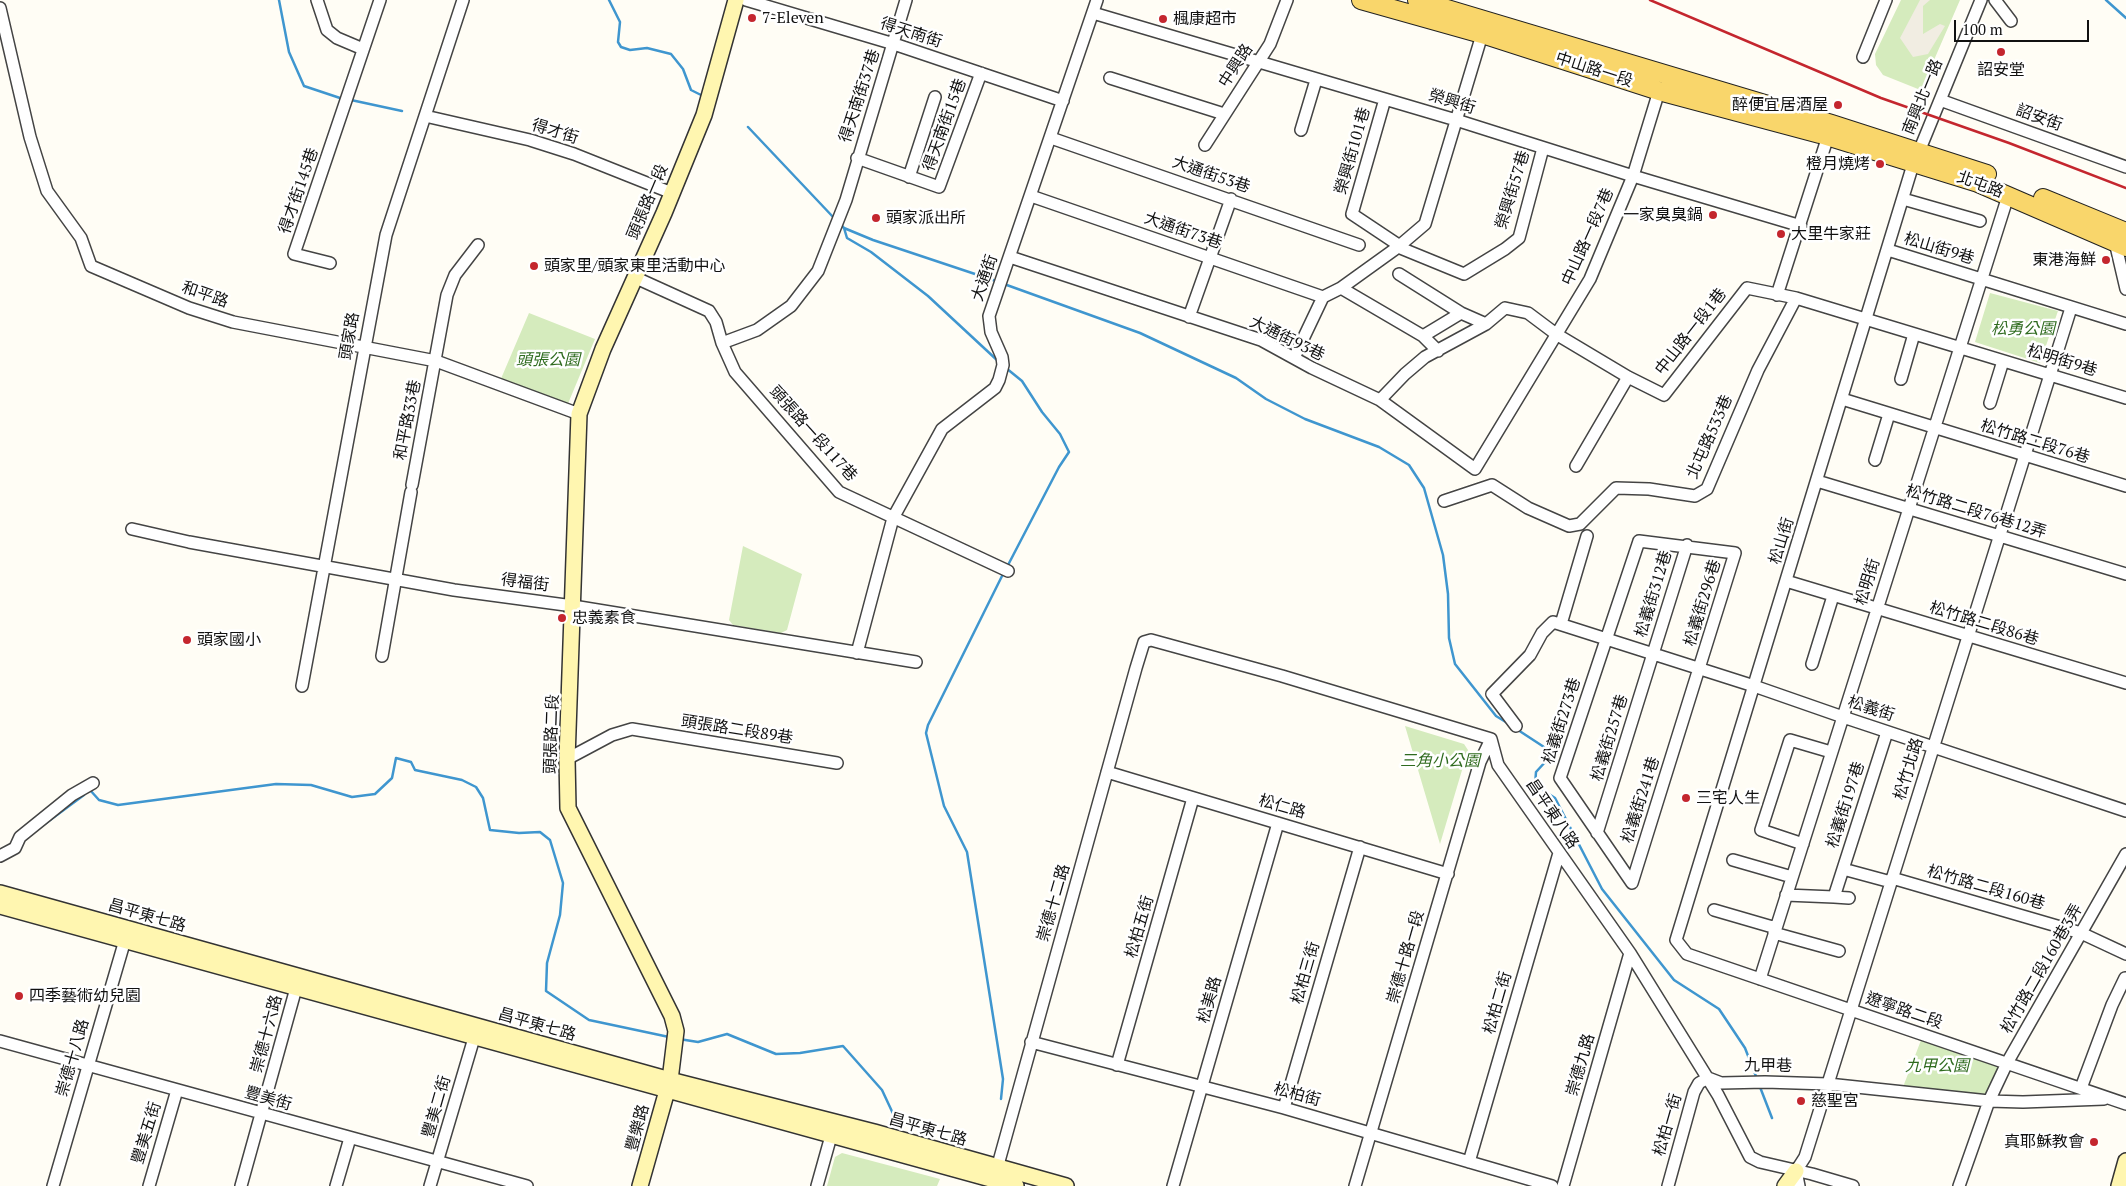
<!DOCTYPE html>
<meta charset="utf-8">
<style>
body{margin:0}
#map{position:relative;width:2126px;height:1186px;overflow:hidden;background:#fffdf5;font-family:"PT Serif",serif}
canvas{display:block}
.scale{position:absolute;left:1954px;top:20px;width:135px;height:22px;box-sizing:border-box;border:2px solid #111;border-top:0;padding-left:6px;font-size:15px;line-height:18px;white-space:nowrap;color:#111;-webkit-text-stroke:4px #fff;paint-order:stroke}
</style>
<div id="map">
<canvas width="2126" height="1186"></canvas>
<div class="scale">100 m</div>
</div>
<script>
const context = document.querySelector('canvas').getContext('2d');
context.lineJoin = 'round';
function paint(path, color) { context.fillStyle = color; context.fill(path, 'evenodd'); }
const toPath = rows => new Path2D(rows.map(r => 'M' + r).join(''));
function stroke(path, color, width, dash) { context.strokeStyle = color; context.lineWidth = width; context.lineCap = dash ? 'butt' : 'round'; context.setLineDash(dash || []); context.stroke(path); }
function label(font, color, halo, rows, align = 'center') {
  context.font = font + ' "PT Serif","Noto Sans TC",serif'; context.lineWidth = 5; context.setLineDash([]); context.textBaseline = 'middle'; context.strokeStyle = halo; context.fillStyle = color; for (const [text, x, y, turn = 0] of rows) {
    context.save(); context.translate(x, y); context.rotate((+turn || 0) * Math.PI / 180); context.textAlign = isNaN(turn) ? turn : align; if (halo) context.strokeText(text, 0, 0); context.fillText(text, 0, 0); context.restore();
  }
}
const green = toPath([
 [1901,0,1960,0,1934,60,1936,64,1931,77,1926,85,1918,89,1883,75,1876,65,1875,54],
 [1990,293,2058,311,2040,363,1975,342],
 [529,313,595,339,567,406,500,381],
 [743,546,802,574,787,630,781,633,733,625,729,620],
 [1405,726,1464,744,1468,750,1440,844],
 [1923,1035,2005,1064,1990,1096,1903,1087],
 [842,1153,940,1179,937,1186,827,1186,835,1157]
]);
const plaza = toPath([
 [1920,0,1930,0,1923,6,1923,34,1940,24,1945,26,1928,54,1913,57,1900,38]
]);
const stream = toPath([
 [279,0,289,52,304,86,343,99],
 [609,0,620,22,618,42,621,47,630,50,647,48,671,54,683,69,691,90,705,97],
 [2106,0,2126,18],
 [351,100,402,111],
 [748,127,834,218],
 [840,224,844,228,873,240,996,281],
 [844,228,847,238,871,252,928,296,998,361],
 [1004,284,1140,333,1236,378,1266,399,1305,419,1379,447,1409,465,1424,488,1443,555,1448,594,1449,638,1455,664,1496,716,1509,724],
 [1006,368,1022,381,1042,412,1060,434,1069,452,1059,467,1007,567],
 [1518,730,1544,747,1547,760,1536,772,1535,785,1555,798,1602,889,1674,980,1719,1009,1745,1048,1757,1079],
 [90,790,99,800,118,805,276,784,311,785,352,797,375,794,392,778,396,758,411,762,415,770,462,780,476,787,483,798,490,830,519,833,540,832,550,840,563,883,560,915,547,963,546,991,589,1020,669,1037],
 [42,826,84,795],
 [679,1039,698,1042,727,1034,776,1054,800,1053,843,1046,882,1090,896,1120],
 [1760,1087,1772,1118],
 [1001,1099,1003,1079,967,852,944,806,926,733,928,725,1004,572]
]);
const street = toPath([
 [317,0,327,30,337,38,363,49],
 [746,0,894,44,1063,101],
 [1981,0,1911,171,1676,940,1687,954,2126,1104],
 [1995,0,2011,21],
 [0,8,30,137,47,191,81,238,91,266,189,308,233,322,436,361,579,414],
 [1093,13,1456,120,1633,176,1801,226],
 [1863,57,1886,0],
 [1110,78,1224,114],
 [1385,99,1352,214,1400,246],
 [1940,100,2126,167],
 [425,116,530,140,574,154,672,193],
 [1301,130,1316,80],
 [1051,138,1359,245],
 [1205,145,1270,44,1287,0],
 [857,158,939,187,981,73],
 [909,177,935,97],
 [1031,196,1323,297],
 [1903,199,1980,221],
 [2115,242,2126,289],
 [1398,247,1464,274,1505,249,1519,238,1543,148],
 [1888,250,2126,324],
 [1010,257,1261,340,1312,368,1380,400,1475,469,1590,279,1633,176,1659,91],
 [330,263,294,254,380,0],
 [1399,274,1461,313,1486,324],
 [634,277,709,311,716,322,722,343,735,372,839,492,1008,571],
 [1341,288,1423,336,1438,351],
 [1777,295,1830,130],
 [1323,297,1341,288,1398,247,1425,224,1484,28],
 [1189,317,1231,199],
 [1423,336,1461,313],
 [722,343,757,330,791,306,818,271,846,200,906,0],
 [1294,358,1323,297],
 [1901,379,1914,334],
 [1842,399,2126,486],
 [1380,400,1405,374,1425,357,1486,324,1505,308,1528,313,1556,334,1628,377,1664,395,1747,288,1796,298,2126,398],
 [1990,403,2003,361],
 [1875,460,1889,414],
 [1576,466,1628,377],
 [1817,481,2126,574],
 [412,485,447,295,455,275,478,245],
 [1444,501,1492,485,1528,508,1569,526,1580,524,1616,488,1649,489,1695,496,1707,489,1758,370,1796,298],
 [132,529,189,542,454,590,573,606,916,662],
 [1639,541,1735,553,1632,883,1560,778,1639,541],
 [1786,581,2126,683],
 [1561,624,1587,536],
 [857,653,893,518,942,429,995,388,999,380,1003,365,1002,357,991,332,989,316,1097,0],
 [382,656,411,492],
 [1812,664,1833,596],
 [302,686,386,235,463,0],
 [1516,726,1492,694,1530,655,1542,633,1553,622,1754,686,1843,717,2126,811],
 [1887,732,1843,869,1891,882],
 [567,759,612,735,632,729,837,763],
 [1107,772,1448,874],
 [1597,833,1687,545],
 [1803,844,1761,830,1790,740,1831,752],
 [0,856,15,848,20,837,72,795,93,783],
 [1733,860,1792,877],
 [1892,878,2081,933,2126,954],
 [1786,895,1834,897,1843,869],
 [1834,897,1849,898],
 [1714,910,1776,928],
 [1774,933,1839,951],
 [1760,979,2008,196],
 [0,1041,527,1186],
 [1031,1042,1284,1108,1552,1186],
 [1117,1065,1193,798],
 [2081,1088,2112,1005,2125,978],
 [1284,1108,1360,847],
 [1469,1162,1559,853],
 [1796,1171,1805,1157,2071,308],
 [1796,1171,1799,1186],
 [996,1172,1136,668,1144,642,1151,640,1282,676,1491,739,1498,765,1630,953,1718,1095,1750,1157,1760,1162,1812,1174,1853,1186],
 [53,1186,125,940],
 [149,1186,177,1090],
 [241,1186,298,981],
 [336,1186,350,1138],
 [430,1186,474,1038],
 [817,1186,831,1136],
 [1173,1186,1278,823],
 [1355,1186,1480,762,1491,739],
 [1563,1186,1630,953],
 [1668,1186,1694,1092,1699,1083,1708,1078,1721,1083,1765,1082,1828,1084,1989,1101,2023,1102,2104,1099],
 [1959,1186,1989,1101,2007,1063,2126,854]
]);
const secondary = toPath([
 [0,893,670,1080,874,1132,1066,1186],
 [0,906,1016,1186],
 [640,1186,670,1080,676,1031,672,1016,568,808,567,759,579,414,603,349,664,213,704,115,736,0],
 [1785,1186,1796,1171],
 [2119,1186,2126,1161]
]);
const primary = toPath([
 [1361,0,1482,34,1659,91,1820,134,1978,183,2126,247],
 [1417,0,1832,124,1987,174],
 [2043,198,2126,232]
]);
const rail = toPath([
 [1650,0,1881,98,2009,143,2126,188]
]);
const markers = [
 [752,18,5,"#c4262e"],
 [1163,19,5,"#c4262e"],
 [2001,52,5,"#c4262e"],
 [1838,105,5,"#c4262e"],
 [1880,164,5,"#c4262e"],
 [1713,215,5,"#c4262e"],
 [876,218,5,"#c4262e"],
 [1781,234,5,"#c4262e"],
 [2106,260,5,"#c4262e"],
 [534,266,5,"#c4262e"],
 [562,618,5,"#c4262e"],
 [187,640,5,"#c4262e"],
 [1686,798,5,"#c4262e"],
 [19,996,5,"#c4262e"],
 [1801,1101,5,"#c4262e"],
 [2094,1142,5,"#c4262e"]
];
const poiNames = [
 ["7-Eleven",762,18],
 ["楓康超市",1173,19],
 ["詔安堂",2001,70,"center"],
 ["醉便宜居酒屋",1828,105,"right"],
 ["橙月燒烤",1870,164,"right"],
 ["一家臭臭鍋",1703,215,"right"],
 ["頭家派出所",886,218],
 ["大里牛家莊",1791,234],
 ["東港海鮮",2096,260,"right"],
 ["頭家里/頭家東里活動中心",544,266],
 ["忠義素食",572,618],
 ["頭家國小",197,640],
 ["三宅人生",1696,798],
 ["四季藝術幼兒園",29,996],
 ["慈聖宮",1811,1101],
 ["真耶穌教會",2084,1142,"right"]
];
const streetNames = [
 ["得天南街",911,33,18],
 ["中興路",1236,66,-57],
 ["中山路一段",1594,70,18],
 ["得天南街37巷",860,96,-72],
 ["南興北一路",1923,97,-68],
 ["榮興街",1452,102,17],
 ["詔安街",2039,118,20],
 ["得天南街15巷",945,125,-70],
 ["得才街",555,132,17],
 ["榮興街101巷",1353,151,-74],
 ["大通街53巷",1211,175,19],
 ["北屯路",1980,185,20],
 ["榮興街57巷",1513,190,-73],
 ["得才街145巷",299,191,-71],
 ["頭張路一段",648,202,-67],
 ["大通街73巷",1183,231,19],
 ["中山路一段7巷",1588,237,-66],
 ["松山街9巷",1939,249,17],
 ["大通街",985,278,-71],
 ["和平路",205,295,19],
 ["中山路一段1巷",1691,332,-52],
 ["頭家路",350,336,-80],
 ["大通街93巷",1287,339,26],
 ["松明街9巷",2062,361,17],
 ["和平路33巷",408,420,-79],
 ["頭張路一段117巷",813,434,48],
 ["北屯路533巷",1710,437,-66],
 ["松竹路二段76巷",2035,442,17],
 ["松竹路二段76巷12弄",1976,512,17],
 ["松山街",1782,541,-73],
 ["松明街",1868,582,-73],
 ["得福街",525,583,7],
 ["松義街312巷",1654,594,-73],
 ["松義街296巷",1703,603,-73],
 ["松竹路二段86巷",1984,624,17],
 ["松義街",1871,709,18],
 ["松義街273巷",1562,721,-72],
 ["頭張路二段89巷",737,730,9],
 ["頭張路二段",552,734,-88],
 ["松義街257巷",1610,738,-73],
 ["松竹北路",1909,769,-73],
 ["松義街241巷",1641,800,-72],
 ["松義街197巷",1846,805,-72],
 ["松仁路",1282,807,16],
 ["昌平東八路",1552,814,56],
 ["松竹路二段160巷",1986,888,16],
 ["崇德十二路",1054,903,-74],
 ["昌平東七路",147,916,16],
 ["松柏五街",1140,927,-74],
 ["崇德十路一段",1406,957,-74],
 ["松竹路二段160巷3弄",2042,969,-60],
 ["松柏三街",1306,973,-74],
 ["松美路",1210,1000,-74],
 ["松柏二街",1498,1003,-74],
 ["遼寧路二段",1904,1011,19],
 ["昌平東七路",537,1025,16],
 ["崇德十六路",267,1034,-75],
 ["崇德十八路",73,1058,-74],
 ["崇德九路",1581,1065,-74],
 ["九甲巷",1768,1066,1],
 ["松柏街",1297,1095,15],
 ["豐美街",268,1099,16],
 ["豐美二街",437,1107,-74],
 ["松柏一街",1668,1125,-74],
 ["豐樂路",638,1128,-75],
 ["昌平東七路",928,1130,16],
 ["豐美五街",147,1133,-73]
];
const parkNames = [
 ["松勇公園",2023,329],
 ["頭張公園",548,360],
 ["三角小公園",1440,761],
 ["九甲公園",1937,1066]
];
paint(green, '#d5ebbd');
paint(plaza, '#f1ede2');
stroke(stream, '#3f96cf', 2.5);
stroke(street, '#444', 14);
stroke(secondary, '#333', 18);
stroke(primary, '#222', 20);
stroke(street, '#fff', 11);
stroke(secondary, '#fff6b0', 15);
stroke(primary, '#f9d66b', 18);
stroke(rail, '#c4262e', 2.5);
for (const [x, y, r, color] of markers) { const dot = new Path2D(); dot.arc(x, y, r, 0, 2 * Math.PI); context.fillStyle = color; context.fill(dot); stroke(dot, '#fff', 2); }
label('16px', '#111', '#fff', poiNames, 'left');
label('16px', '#111', '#fff', streetNames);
label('italic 16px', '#2f6b1f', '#fff', parkNames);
</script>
